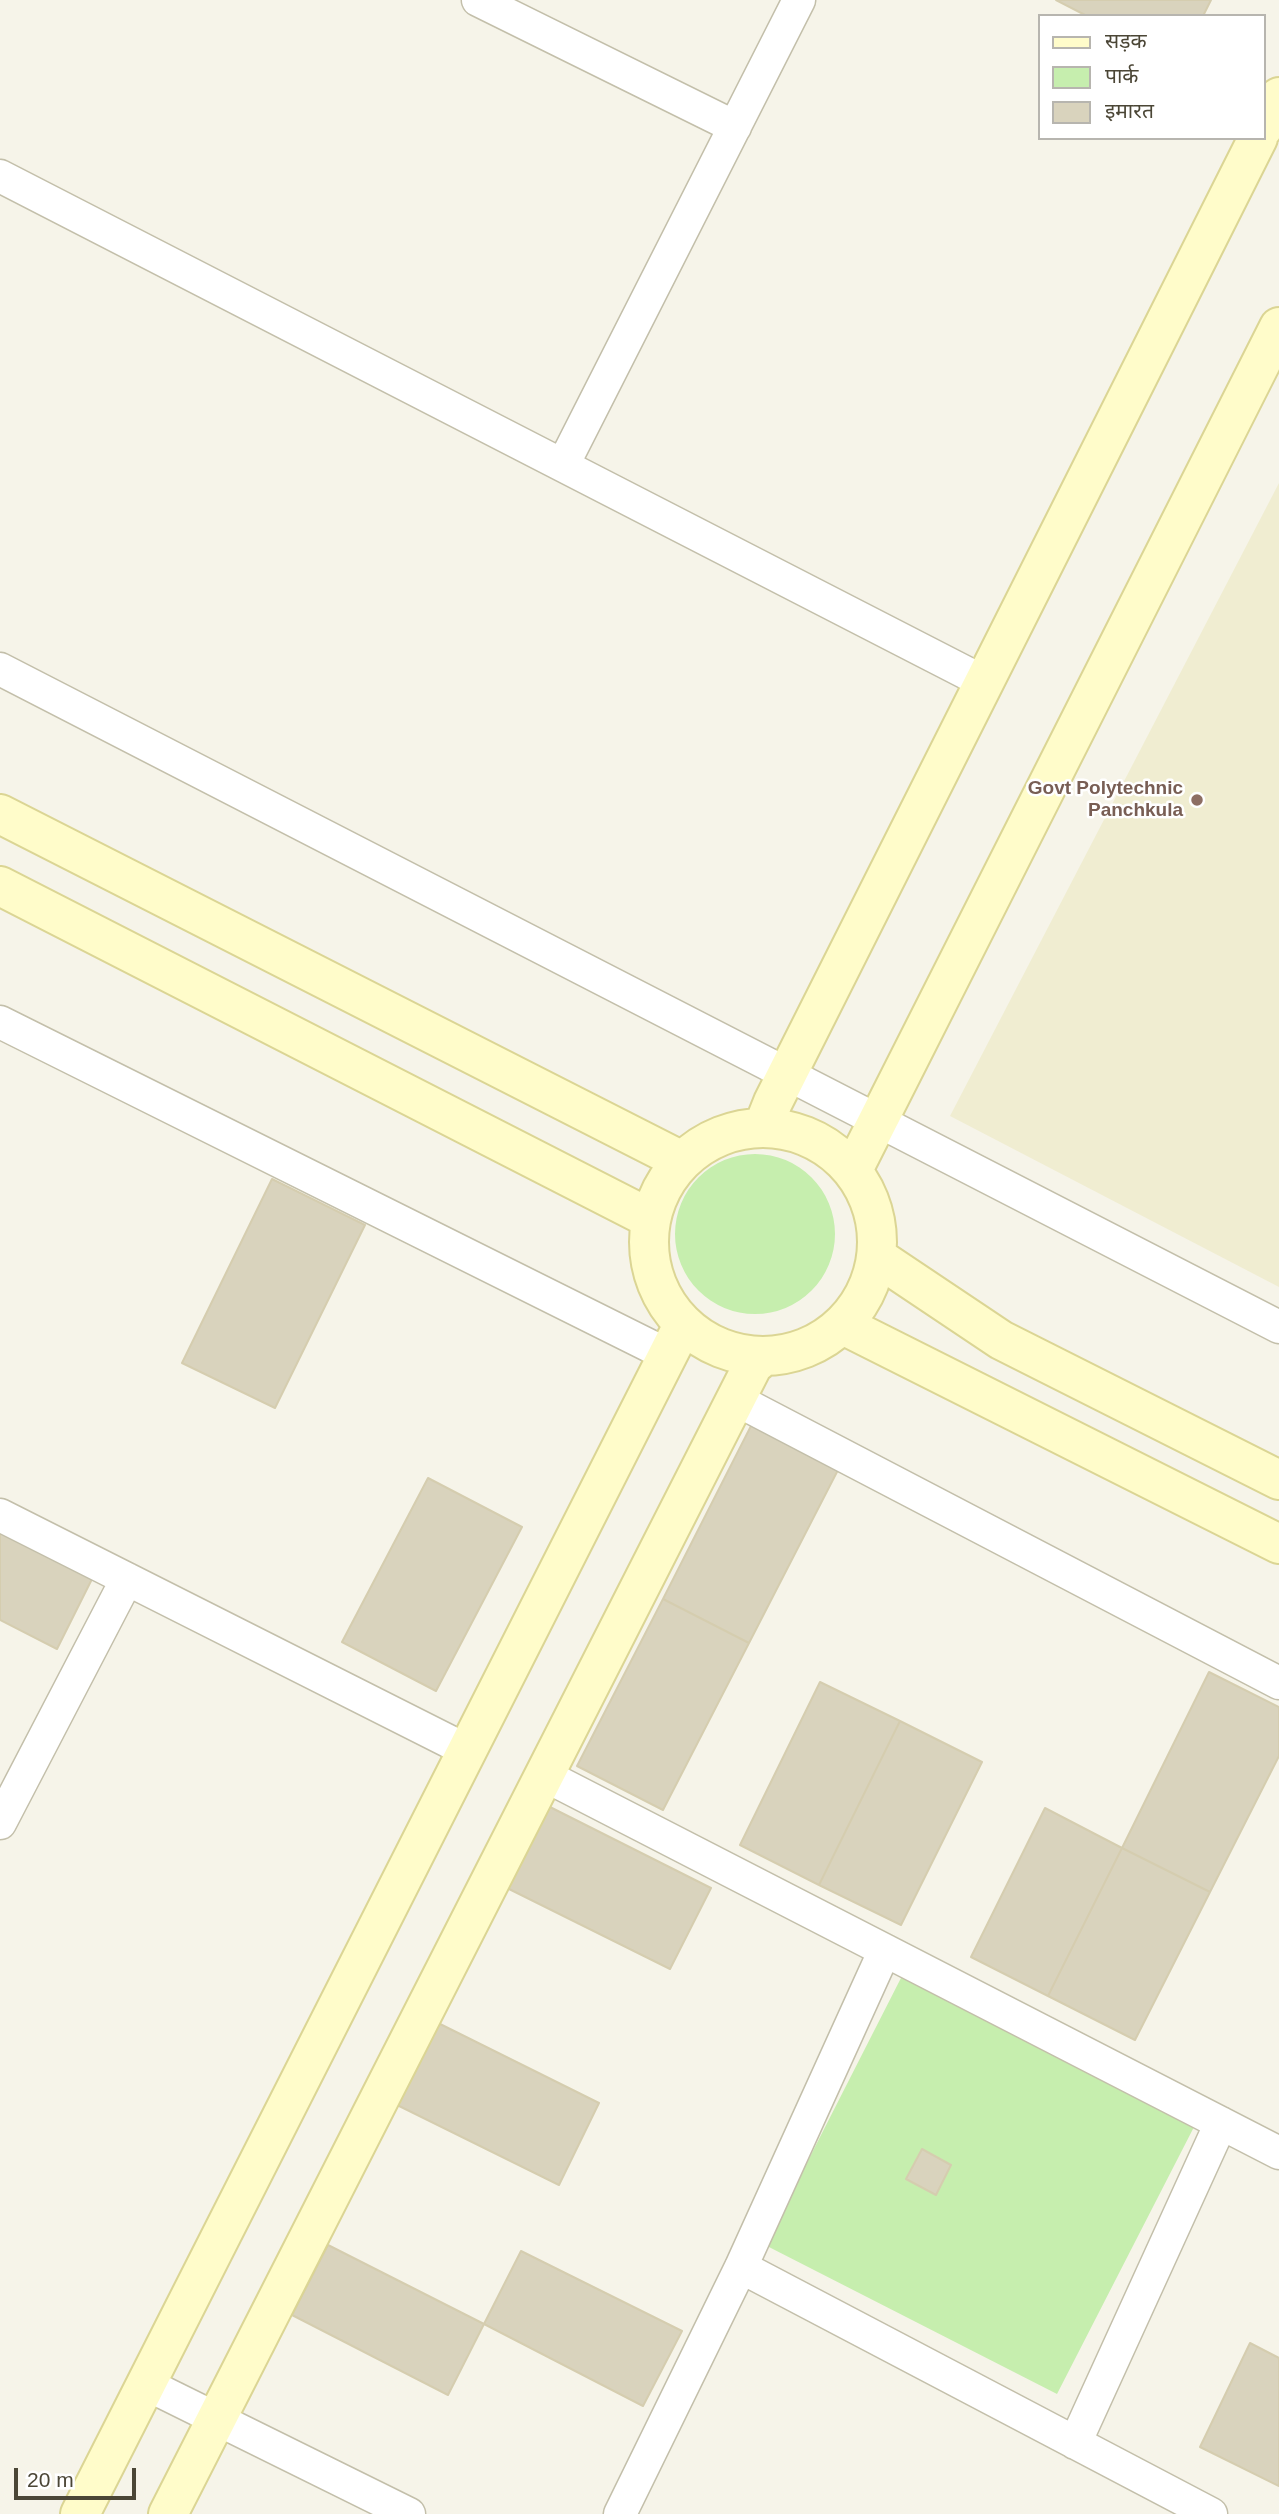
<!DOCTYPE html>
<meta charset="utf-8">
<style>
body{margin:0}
#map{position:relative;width:1279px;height:2514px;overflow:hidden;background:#f6f4e9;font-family:Helvetica,"Noto Sans Devanagari",sans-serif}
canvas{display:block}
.legend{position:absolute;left:1038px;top:14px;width:228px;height:126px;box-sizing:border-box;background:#fff;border:2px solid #b7b5af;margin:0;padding:9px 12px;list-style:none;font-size:21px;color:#4b4636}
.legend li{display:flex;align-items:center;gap:14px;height:35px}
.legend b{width:35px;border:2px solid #b7b5af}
.scale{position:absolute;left:14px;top:2468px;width:122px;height:32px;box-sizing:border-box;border:4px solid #4b4636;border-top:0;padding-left:9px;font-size:21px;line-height:24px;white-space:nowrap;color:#4b4636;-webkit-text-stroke:5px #fff;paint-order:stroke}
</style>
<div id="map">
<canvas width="1279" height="2514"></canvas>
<ul class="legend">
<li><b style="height:9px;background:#fffcca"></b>सड़क</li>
<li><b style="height:19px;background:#c6eeae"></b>पार्क</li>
<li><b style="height:19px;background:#d9d3bd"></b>इमारत</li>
</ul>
<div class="scale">20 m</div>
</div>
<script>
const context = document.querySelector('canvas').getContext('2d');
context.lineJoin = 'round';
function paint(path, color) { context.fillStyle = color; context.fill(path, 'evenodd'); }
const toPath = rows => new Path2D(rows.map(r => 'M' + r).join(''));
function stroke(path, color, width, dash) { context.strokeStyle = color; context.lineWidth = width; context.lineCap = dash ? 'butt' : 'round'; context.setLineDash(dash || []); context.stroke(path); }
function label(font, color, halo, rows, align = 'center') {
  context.font = font + ' Helvetica,sans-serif'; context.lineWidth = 5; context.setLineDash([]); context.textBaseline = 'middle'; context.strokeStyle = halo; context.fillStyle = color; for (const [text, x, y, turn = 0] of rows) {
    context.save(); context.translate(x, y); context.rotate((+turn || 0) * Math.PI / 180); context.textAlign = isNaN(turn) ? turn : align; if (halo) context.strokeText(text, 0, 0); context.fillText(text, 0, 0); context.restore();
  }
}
const education = toPath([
 [1279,483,1279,1287,950,1116]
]);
const green = toPath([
 '675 1234a80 80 0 1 1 160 0a80 80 0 1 1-160 0Z',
 [902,1976,1195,2125,1057,2394,765,2245]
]);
const building = toPath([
 [1056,0,1211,0,1203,16,1087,16,1056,0],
 [272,1179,365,1225,275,1408,182,1363,272,1179],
 [752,1424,839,1468,749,1643,663,1599,752,1424],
 [428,1478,522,1527,436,1691,342,1642,428,1478],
 [0,1528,94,1575,57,1649,0,1620,0,1528],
 [663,1599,749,1643,663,1810,577,1766,663,1599],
 [1209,1672,1279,1707,1279,1756,1210,1892,1122,1848,1209,1672],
 [820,1682,900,1721,819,1885,740,1845,820,1682],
 [900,1721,982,1762,901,1925,819,1885,900,1721],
 [546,1805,711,1888,670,1969,505,1887,546,1805],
 [1045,1808,1122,1848,1048,1996,971,1957,1045,1808],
 [1122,1848,1210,1892,1135,2040,1048,1996,1122,1848],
 [430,2019,599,2103,559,2185,389,2101,430,2019],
 [922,2149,951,2165,936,2195,906,2179,922,2149],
 [328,2245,484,2324,448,2395,292,2315,328,2245],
 [521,2251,682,2331,643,2406,484,2324,521,2251],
 [1250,2343,1279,2358,1279,2486,1200,2447,1250,2343]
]);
const street = toPath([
 [478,0,735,127],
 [0,176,984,682],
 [564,463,799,0],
 [0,669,1279,1327],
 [0,1022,668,1355],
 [735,1399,1279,1683],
 [0,1515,468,1751],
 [544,1775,1279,2153],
 [0,1823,127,1579],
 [741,2267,1211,2514],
 [146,2384,409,2514],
 [1075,2443,1221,2123],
 [620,2514,741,2267,884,1952]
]);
const secondary = toPath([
 [1263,128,1279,97],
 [0,814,682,1161],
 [0,886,651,1219],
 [763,1127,773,1102,1258,138],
 '649 1242a114 114 0 1 1 228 0a114 114 0 1 1-228 0Z',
 [853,1170,1279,327],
 [877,1257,1001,1340,1279,1480],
 [843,1325,1279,1544],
 [80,2514,683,1325],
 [168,2514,753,1365,763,1357]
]);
const markers = [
 [1197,800,7,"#8d6e63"]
];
const educationNames = [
 ["Govt Polytechnic",1183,789],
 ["Panchkula",1183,811]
];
paint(education, '#f0edd1');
paint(green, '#c6eeae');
paint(building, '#d9d3bd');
stroke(building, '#d5cdaf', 2);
stroke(street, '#c3bfaa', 35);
stroke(secondary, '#dbd594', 42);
stroke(street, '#fff', 32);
stroke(secondary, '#fffcca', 38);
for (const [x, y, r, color] of markers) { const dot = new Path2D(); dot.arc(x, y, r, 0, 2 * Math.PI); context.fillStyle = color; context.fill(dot); stroke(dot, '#fff', 2.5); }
label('bold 19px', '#785e54', '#fff', educationNames, 'right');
</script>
